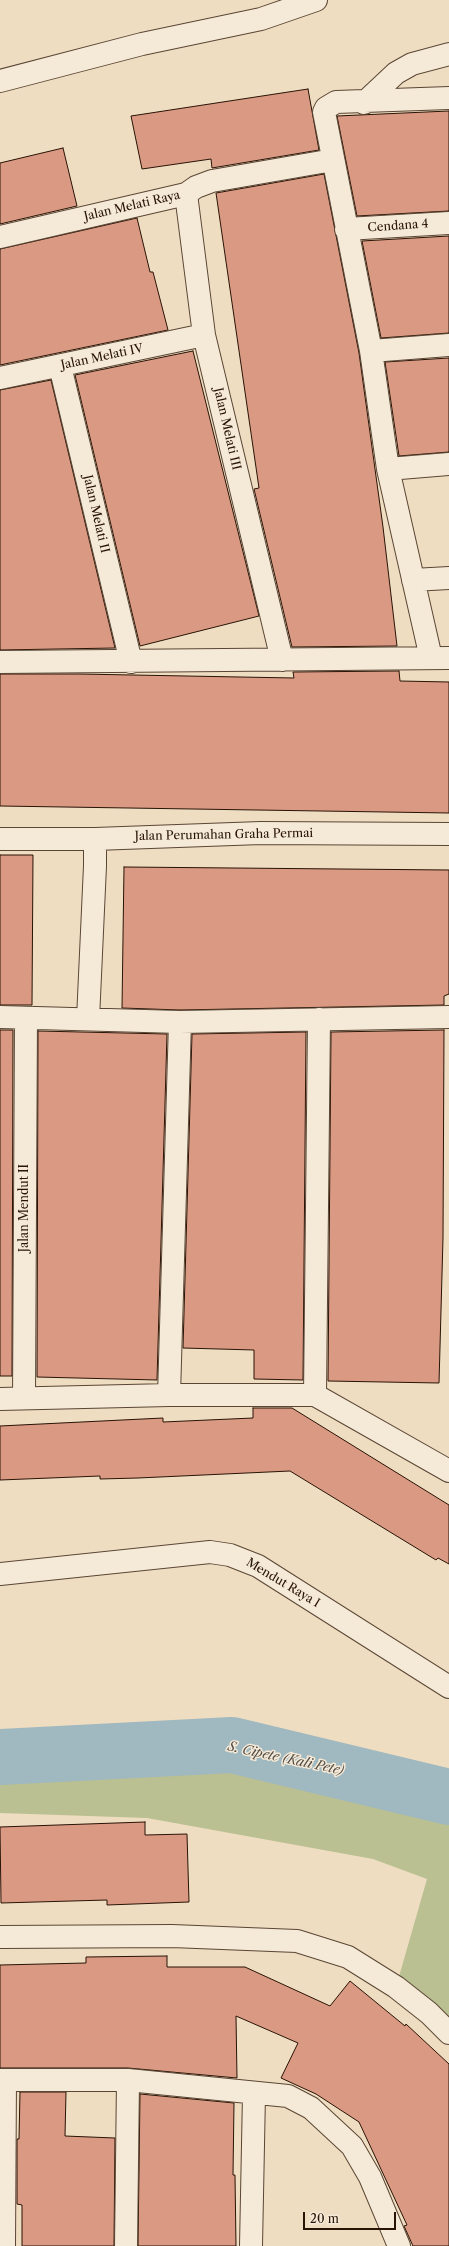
<!DOCTYPE html>
<style>
body{margin:0}
#map{position:relative;width:449px;height:2246px;overflow:hidden;background:#efddc1;font-family:"Libre Caslon Text",serif}
canvas{display:block}
.scale{position:absolute;left:303px;top:2212px;width:93px;height:18px;box-sizing:border-box;border:2px solid #281305;border-top:0;padding-left:5px;font-size:12px;line-height:14px;white-space:nowrap;color:#281305;-webkit-text-stroke:3px #f5e9d7;paint-order:stroke}
</style>
<div id="map">
<canvas width="449" height="2246"></canvas>
<div class="scale">20 m</div>
</div>
<script>
const context = document.querySelector('canvas').getContext('2d');
context.lineJoin = 'round';
function paint(path, color) { context.fillStyle = color; context.fill(path, 'evenodd'); }
const toPath = rows => new Path2D(rows.map(r => 'M' + r).join(''));
function stroke(path, color, width, dash) { context.strokeStyle = color; context.lineWidth = width; context.lineCap = dash ? 'butt' : 'round'; context.setLineDash(dash || []); context.stroke(path); }
function label(font, color, halo, rows, align = 'center') {
  context.font = font + ' "Libre Caslon Text",serif'; context.lineWidth = 3; context.setLineDash([]); context.textBaseline = 'middle'; context.strokeStyle = halo; context.fillStyle = color; for (const [text, x, y, turn = 0] of rows) {
    context.save(); context.translate(x, y); context.rotate((+turn || 0) * Math.PI / 180); context.textAlign = isNaN(turn) ? turn : align; if (halo) context.strokeText(text, 0, 0); context.fillText(text, 0, 0); context.restore();
  }
}
const green = toPath([
 [232,1745,449,1797,449,2033,396,1987,427,1879,373,1859,147,1818,0,1813,0,1760]
]);
const river = toPath([
 [0,1757,232,1745,449,1797]
]);
const building = toPath([
 [308,89,319,150,212,168,211,159,142,169,131,116,308,89],
 [449,111,449,211,357,216,337,116,449,111],
 [63,148,77,206,0,224,0,163,63,148],
 [324,174,359,353,383,527,397,646,292,647,254,489,259,488,216,193,324,174],
 [137,218,150,272,153,272,168,330,0,365,0,249,137,218],
 [449,236,449,333,381,338,362,241,449,236],
 [193,351,259,616,140,646,75,375,193,351],
 [449,358,449,452,399,456,385,362,449,358],
 [51,380,115,648,0,650,0,390,51,380],
 [399,671,400,681,449,682,449,813,0,806,0,674,79,674,294,678,293,672,399,671],
 [0,855,33,855,32,1005,0,1005,0,855],
 [124,867,449,870,449,994,444,996,444,1005,180,1010,122,1008,124,867],
 [0,1030,13,1030,12,1376,0,1376,0,1030],
 [444,1030,443,1238,439,1383,328,1381,331,1032,444,1030],
 [38,1031,167,1034,157,1380,37,1377,38,1031],
 [306,1032,303,1380,254,1379,254,1350,183,1348,192,1034,306,1032],
 [253,1408,292,1408,449,1505,449,1564,438,1558,436,1560,290,1471,138,1478,100,1479,100,1476,0,1480,0,1426,163,1418,163,1422,253,1418,253,1408],
 [145,1822,145,1835,187,1834,189,1902,107,1905,107,1900,1,1903,0,1827,145,1822],
 [167,1956,167,1967,245,1967,330,2006,350,1981,405,2026,406,2024,449,2064,449,2246,413,2246,404,2226,407,2225,359,2122,316,2094,281,2078,298,2043,236,2016,237,2078,128,2068,0,2068,0,1965,86,1963,86,1957,167,1956],
 [20,2092,66,2092,65,2136,115,2138,114,2246,22,2246,22,2205,17,2204,17,2139,19,2139,20,2092],
 [140,2094,234,2103,233,2175,235,2175,236,2246,138,2246,140,2094]
]);
const minor = toPath([
 [0,81,142,44,261,19,316,0],
 [364,103,396,73,412,64,449,54],
 [186,194,204,335,282,660],
 [346,229,449,223],
 [0,237,186,194,196,187,212,181,333,160],
 [371,351,449,345],
 [60,366,131,662],
 [0,378,204,335],
 [388,469,449,464],
 [413,580,449,578],
 [431,658,388,469,371,351,324,112,326,108,336,102,449,98],
 [0,662,449,658],
 [0,839,95,839,261,833,449,834],
 [0,1017,180,1022,449,1017],
 [88,1019,95,866,95,839],
 [169,1395,180,1022],
 [315,1395,319,1019],
 [24,1398,26,1018],
 [0,1399,169,1395,315,1395,449,1471],
 [0,1574,210,1552,230,1555,258,1566,449,1687],
 [0,1937,172,1936,297,1941,348,1957,396,1987,429,2013,449,2033],
 [0,2080,128,2080,288,2096,311,2108,352,2146,370,2177,399,2246],
 [4,2246,5,2080],
 [126,2246,128,2080],
 [251,2246,254,2094]
]);
const streetNames = [
 ["Jalan Melati Raya",132,206,-13],
 ["Cendana 4",398,226,-4],
 ["Jalan Melati IV",102,357,-12],
 ["Jalan Melati III",227,429,77],
 ["Jalan Melati II",96,514,77],
 ["Jalan Perumahan Graha Permai",224,835,-1],
 ["Jalan Mendut II",25,1208,-90],
 ["Mendut Raya I",283,1583,31]
];
const waterNames = [
 ["S. Cipete (Kali Pete)",286,1759,12]
];
paint(green, '#bac092');
stroke(river, '#a0b8bf', 56);
paint(building, '#da9983');
stroke(building, '#281305', 1);
stroke(minor, '#5a4634', 24);
stroke(minor, '#f5e9d7', 22);
label('12px', '#281305', '#f5e9d7', streetNames);
label('italic 13px', '#524d46', '#f5e9d7', waterNames);
</script>
